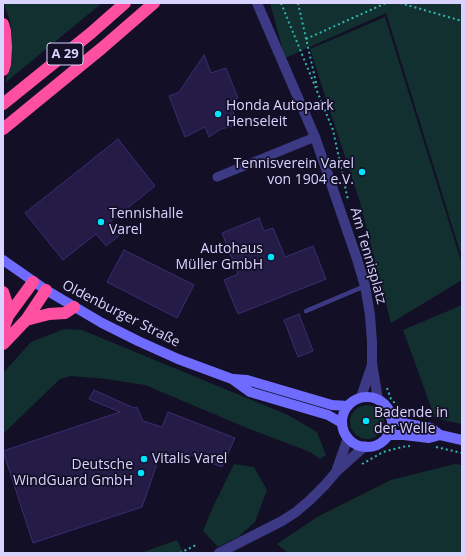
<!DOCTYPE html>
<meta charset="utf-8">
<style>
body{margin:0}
#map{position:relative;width:465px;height:556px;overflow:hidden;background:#130f26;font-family:"Open Sans",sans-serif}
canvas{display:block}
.frame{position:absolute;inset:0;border:4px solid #d9d4ff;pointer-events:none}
</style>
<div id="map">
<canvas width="465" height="556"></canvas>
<div class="frame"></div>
</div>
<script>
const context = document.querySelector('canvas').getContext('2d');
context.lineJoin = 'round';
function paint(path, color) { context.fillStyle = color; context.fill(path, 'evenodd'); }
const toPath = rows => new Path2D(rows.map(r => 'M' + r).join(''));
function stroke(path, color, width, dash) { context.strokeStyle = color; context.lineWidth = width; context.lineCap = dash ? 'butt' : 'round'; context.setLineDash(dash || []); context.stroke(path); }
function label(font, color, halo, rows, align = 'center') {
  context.font = font + ' "Open Sans",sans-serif'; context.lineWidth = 3.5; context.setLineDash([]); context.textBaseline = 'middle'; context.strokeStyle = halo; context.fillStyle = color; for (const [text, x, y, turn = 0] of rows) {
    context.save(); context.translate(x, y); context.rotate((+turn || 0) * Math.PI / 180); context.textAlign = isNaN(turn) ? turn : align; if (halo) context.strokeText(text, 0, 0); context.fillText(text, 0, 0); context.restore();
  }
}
const green = toPath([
 [3,3,102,3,5,83,10,66,12,32,9,18],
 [270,3,462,3,462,258,386,13,285,58],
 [385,17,462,264,462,280,391,323,359,199,326,99,310,49],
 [462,305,462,423,461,424,435,418,403,330],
 [64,329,82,330,288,415,317,432,326,455,320,459,310,452,247,428,145,385,106,379,71,376,60,379,3,434,3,373,31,342],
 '350 422a17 17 0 1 1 34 0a17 17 0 1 1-34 0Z',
 [234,464,254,467,267,490,255,522,238,537,218,547,203,531,212,509],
 [455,464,462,465,462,553,288,553,277,544,317,517,391,480],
 [177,540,183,553,141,553]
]);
const building = toPath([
 [204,55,211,73,226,68,238,98,228,101,236,118,233,126,221,129,209,137,205,127,185,137,169,96,179,92,204,55],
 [118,139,155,186,110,222,120,235,106,246,96,234,63,260,25,213,118,139],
 [259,218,264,231,273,228,285,257,313,246,326,279,238,314,224,280,238,274,222,233,259,218],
 [124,250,194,285,177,318,107,282,124,250],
 [299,314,313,351,298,357,284,320,299,314],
 [94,390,134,408,137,407,143,421,162,427,168,412,235,438,222,467,183,452,158,461,142,507,33,543,3,451,120,412,89,399,94,390]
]);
const path = toPath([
 [281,3,333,130,348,200],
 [298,3,317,87],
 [400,3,462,21],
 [306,39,386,3],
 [387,388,391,399,403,412],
 [436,447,462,453],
 [362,464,383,452,402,447,410,446],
 [180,553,196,545]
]);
const service = toPath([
 [306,311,365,286]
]);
const minor = toPath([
 [217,177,315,137]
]);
const tertiary = toPath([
 [257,3,315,137,357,259,365,286,370,315,372,342,372,363,378,400],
 [361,397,372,365],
 [337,469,348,438],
 [219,553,282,521,296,512,310,500,325,485,337,471,365,446]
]);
const secondary = toPath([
 [3,260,46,290,102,323,138,341,178,359,232,379,250,392,328,415,342,423],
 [233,379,247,380,332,405,347,406],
 '342 422a25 25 0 1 1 50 0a25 25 0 1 1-50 0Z',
 [391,418,407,424,431,428,440,435,462,440],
 [387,435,404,435,429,438,440,435]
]);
const motorway = toPath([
 [3,24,5,31,6,47,5,64,3,70],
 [3,104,91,33,125,3],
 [3,129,102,48,154,3],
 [3,292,6,301,8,316],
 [26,320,49,314,65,313,74,307],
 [3,330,8,316,33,282],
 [3,344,26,320,46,290]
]);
const markers = [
 [218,114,4,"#00e5ff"],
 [362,172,4,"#00e5ff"],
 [101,222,4,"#00e5ff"],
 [271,257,4,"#00e5ff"],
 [366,421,4,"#00e5ff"],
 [144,459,4,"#00e5ff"],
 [141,473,4,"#00e5ff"]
];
const shields = [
 [65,54,36]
];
const shieldNames = [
 ["A 29",65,54]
];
const poiNames = [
 ["Honda Autopark",226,106],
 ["Henseleit",226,122],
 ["Tennisverein Varel",354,164,"right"],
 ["von 1904 e.V.",354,180,"right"],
 ["Tennishalle",109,214],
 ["Varel",109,230],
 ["Autohaus",263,249,"right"],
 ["Müller GmbH",263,265,"right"],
 ["Badende in",374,413],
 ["der Welle",374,429],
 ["Vitalis Varel",152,459],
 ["Deutsche",133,465,"right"],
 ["WindGuard GmbH",133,481,"right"]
];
const streetNames = [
 ["Am Tennisplatz",368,256,74],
 ["Oldenburger Straße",121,314,27]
];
paint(green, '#12302f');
paint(building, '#241b47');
stroke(building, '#3b2d73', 1);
stroke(path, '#2fb8b0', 2, [2, 3]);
stroke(service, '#3d3a85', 4.5);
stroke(minor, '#3d3a85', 9);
stroke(tertiary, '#3d3a85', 10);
stroke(secondary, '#6f6bff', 10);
stroke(motorway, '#ff4fa3', 12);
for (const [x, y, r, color] of markers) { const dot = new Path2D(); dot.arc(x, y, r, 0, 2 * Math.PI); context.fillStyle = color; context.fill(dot); stroke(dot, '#130f26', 1.5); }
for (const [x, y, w] of shields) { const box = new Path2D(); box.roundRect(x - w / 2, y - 11, w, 22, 3); context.fillStyle = '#130f26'; context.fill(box); stroke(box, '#d9d4ff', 1); }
label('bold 13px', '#d9d4ff', null, shieldNames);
label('14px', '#d9d4ff', '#130f26', poiNames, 'left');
label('14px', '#d9d4ff', '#130f26', streetNames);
</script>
